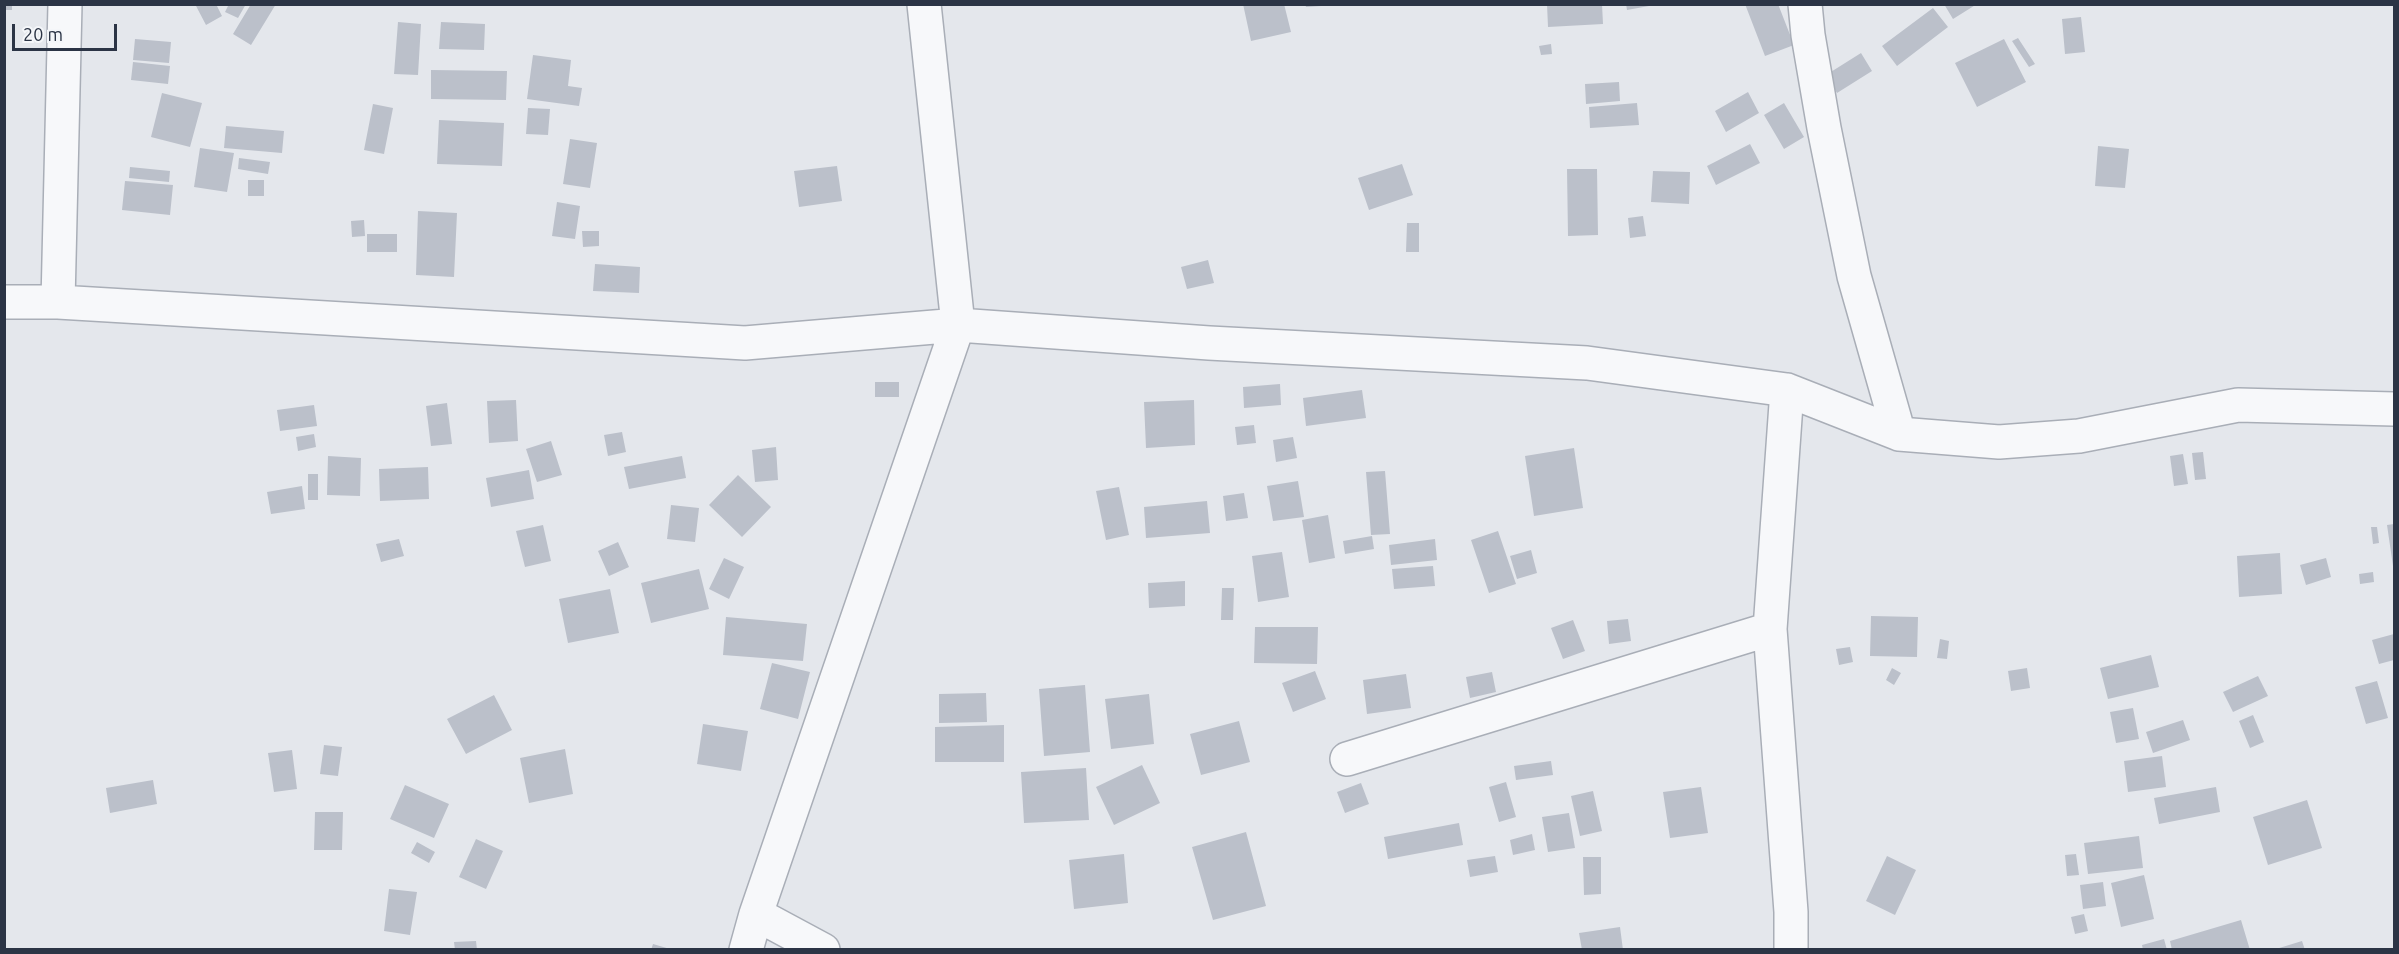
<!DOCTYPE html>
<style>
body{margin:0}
#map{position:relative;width:2399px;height:954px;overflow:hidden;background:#e4e7ec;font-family:Ubuntu,sans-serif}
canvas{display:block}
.frame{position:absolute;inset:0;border:6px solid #2b3445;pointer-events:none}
.scale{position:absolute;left:12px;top:24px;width:105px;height:27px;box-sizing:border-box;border:3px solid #2b3445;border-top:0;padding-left:8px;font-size:18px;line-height:21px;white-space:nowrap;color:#2b3445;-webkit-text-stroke:4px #f4f6f9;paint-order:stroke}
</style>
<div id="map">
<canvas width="2399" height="954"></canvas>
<div class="frame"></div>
<div class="scale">20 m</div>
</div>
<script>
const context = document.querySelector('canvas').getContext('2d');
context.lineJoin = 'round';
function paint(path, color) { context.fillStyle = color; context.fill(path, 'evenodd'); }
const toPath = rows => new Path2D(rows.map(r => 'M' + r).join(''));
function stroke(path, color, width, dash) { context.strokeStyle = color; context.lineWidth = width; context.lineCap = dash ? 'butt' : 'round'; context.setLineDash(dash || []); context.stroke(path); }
const building = toPath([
 [4,4,12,4,12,10,4,10],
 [195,4,216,4,222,16,206,25],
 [229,4,246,4,238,18,225,12],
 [251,4,276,4,251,45,233,34],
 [1243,4,1284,4,1291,32,1251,41],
 [1305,4,1321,4,1321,6,1306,7],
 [1547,4,1602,4,1603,24,1548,27],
 [1626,4,1649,4,1649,6,1627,10],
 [1745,4,1778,4,1794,45,1765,56],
 [1944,4,1977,4,1953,19],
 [1933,8,1948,27,1897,66,1882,46],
 [2081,17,2085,52,2065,54,2062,19],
 [398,22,421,24,418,75,394,74],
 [441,22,485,24,484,50,439,49],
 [2018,38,2035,64,2029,67,2012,41],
 [135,39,171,42,169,63,133,60],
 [2004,39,2026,82,1977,107,1955,63],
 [1551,44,1552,54,1541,55,1539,46],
 [1861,53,1872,71,1837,93,1826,75],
 [533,55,571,60,568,86,582,88,579,106,527,99],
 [133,62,170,66,168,84,131,80],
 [431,70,507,71,506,100,431,99],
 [1619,82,1620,101,1586,104,1585,84],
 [1748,92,1759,113,1726,132,1715,111],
 [162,93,202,103,190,147,151,137],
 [1637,103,1639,125,1590,128,1589,107],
 [1784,103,1804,137,1784,149,1764,115],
 [373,104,393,108,384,154,364,150],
 [528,108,550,109,548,135,526,134],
 [439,120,504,123,502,166,437,164],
 [226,126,284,131,282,153,224,148],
 [570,139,597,143,590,188,563,184],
 [1750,144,1760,163,1716,185,1707,166],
 [2098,146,2129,149,2125,188,2095,186],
 [200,148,234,153,227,192,194,187],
 [239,158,270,162,268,174,238,169],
 [1402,164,1413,195,1369,210,1358,178],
 [837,166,842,201,799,207,794,171],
 [130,167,170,171,169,182,129,178],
 [1567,169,1597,169,1598,235,1568,236],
 [1653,171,1690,172,1689,204,1651,202],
 [248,180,264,180,264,196,248,196],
 [125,181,173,185,170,215,122,210],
 [557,202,580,206,575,239,552,236],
 [418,211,457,213,454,277,416,275],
 [1643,216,1646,236,1630,238,1628,218],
 [364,220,365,236,352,237,351,221],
 [1407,223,1419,223,1419,252,1406,252],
 [582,231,599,231,599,246,583,247],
 [367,234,397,234,397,252,367,252],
 [1208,260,1214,283,1187,289,1181,267],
 [595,264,640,267,639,293,593,291],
 [875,382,899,382,899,397,875,397],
 [1280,384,1281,405,1244,408,1243,387],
 [1362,390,1366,418,1306,426,1303,398],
 [516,400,518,441,489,443,487,401],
 [1194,400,1195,445,1146,448,1144,402],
 [447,403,452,444,431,446,426,406],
 [314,405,317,426,280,431,277,410],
 [1254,425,1256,443,1237,445,1235,427],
 [622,432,626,452,608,456,604,435],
 [314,434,316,447,298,451,296,437],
 [1293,437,1297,458,1276,462,1273,440],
 [551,441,562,475,537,482,526,449],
 [776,447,778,480,755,482,752,450],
 [1574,448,1583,508,1534,516,1525,456],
 [2203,452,2206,479,2195,480,2192,453],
 [2183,454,2188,484,2174,486,2170,456],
 [328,456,361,458,360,496,327,495],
 [682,456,686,478,629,489,624,467],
 [428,467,429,499,380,501,379,469],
 [529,470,534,499,491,507,486,478],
 [1385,471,1390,534,1371,535,1366,472],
 [308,474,318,474,318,500,308,500],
 [738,475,771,507,742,537,709,505],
 [1298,481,1304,517,1273,521,1267,486],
 [302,486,305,509,271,514,267,492],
 [1119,487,1129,535,1106,540,1096,491],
 [1244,493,1248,518,1226,521,1223,496],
 [1207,501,1210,533,1146,538,1144,507],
 [671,505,699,508,695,542,667,539],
 [1328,515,1335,558,1309,563,1302,520],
 [2394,524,2394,566,2393,566,2387,525],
 [543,525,551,561,525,567,516,531],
 [2371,527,2377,527,2379,543,2373,544],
 [1498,531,1516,584,1489,593,1471,540],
 [1372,536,1374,549,1345,554,1343,541],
 [399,539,404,556,381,562,376,544],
 [1435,539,1437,560,1391,565,1389,545],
 [618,542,629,567,609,576,598,551],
 [1531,550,1537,573,1517,579,1510,556],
 [1282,552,1289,597,1258,602,1252,556],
 [2280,553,2282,594,2239,597,2237,556],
 [724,558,744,567,729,599,709,589],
 [2326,558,2331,577,2306,585,2300,565],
 [1433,566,1435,586,1394,589,1392,569],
 [699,569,709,609,651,623,641,583],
 [2373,572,2374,582,2360,584,2359,574],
 [1185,581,1185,606,1149,608,1148,583],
 [1222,588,1234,588,1233,620,1221,620],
 [610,589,619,633,568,643,559,599],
 [1871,616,1918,617,1917,657,1870,656],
 [726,617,807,624,803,661,723,655],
 [1628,619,1631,641,1609,644,1607,621],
 [1573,620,1585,651,1563,659,1551,628],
 [1255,627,1318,627,1317,664,1254,663],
 [2394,634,2394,660,2379,664,2372,640],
 [1940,639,1949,641,1947,659,1937,658],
 [1850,647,1853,662,1839,665,1836,649],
 [2151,655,2159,687,2108,699,2100,668],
 [772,663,810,672,798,719,760,709],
 [1892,668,1901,673,1894,685,1886,680],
 [2027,668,2030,688,2011,691,2008,671],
 [1315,671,1326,699,1293,712,1282,683],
 [1492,672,1496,692,1470,698,1466,677],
 [1406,674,1411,708,1367,714,1363,680],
 [2258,676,2268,696,2233,712,2223,692],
 [2377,681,2388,718,2366,724,2355,687],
 [1085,685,1090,752,1044,756,1039,689],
 [986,693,987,722,939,723,939,694],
 [1149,694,1154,744,1111,749,1105,699],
 [494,695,512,730,466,754,447,719],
 [2133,708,2139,739,2116,743,2110,712],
 [2253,715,2264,742,2250,748,2239,721],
 [2183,720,2190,740,2153,753,2146,732],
 [1239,721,1250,762,1201,775,1190,734],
 [703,724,748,731,741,771,697,764],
 [1004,725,1004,762,935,762,935,727],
 [324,745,342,747,338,776,320,774],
 [565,749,573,794,529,803,520,758],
 [292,750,297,789,274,792,268,753],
 [2162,756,2166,787,2128,792,2124,761],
 [1551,761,1553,775,1516,780,1514,766],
 [1142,765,1160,803,1114,825,1096,787],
 [1086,768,1089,820,1024,823,1021,772],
 [153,780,157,804,110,813,106,788],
 [1506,782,1516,817,1499,822,1489,787],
 [1361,783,1369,804,1345,813,1337,792],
 [405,785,449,804,434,838,390,819],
 [1701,787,1708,833,1670,838,1663,792],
 [2216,787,2220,812,2159,824,2154,798],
 [1593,791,1602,831,1580,836,1571,796],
 [2307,800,2322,848,2268,865,2253,817],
 [315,812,343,812,342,850,314,850],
 [1569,813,1575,848,1548,852,1542,817],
 [1459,823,1463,845,1388,859,1384,837],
 [1246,832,1266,906,1213,920,1192,847],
 [1532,834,1535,850,1513,855,1510,840],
 [2139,836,2143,868,2088,874,2084,843],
 [476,839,503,851,486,889,459,877],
 [417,842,435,852,429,863,411,853],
 [1124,854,1128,903,1074,909,1069,860],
 [2076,854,2079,875,2067,876,2065,855],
 [1495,856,1498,872,1470,877,1467,860],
 [1887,856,1916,870,1895,915,1866,901],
 [1583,857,1601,857,1601,894,1584,895],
 [2144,875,2154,919,2121,927,2111,883],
 [2103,882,2106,906,2083,909,2080,885],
 [389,889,417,892,410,935,384,931],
 [2084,914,2088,931,2075,934,2071,917],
 [2241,920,2250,950,2172,950,2170,941],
 [1620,927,1623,950,1582,950,1579,933],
 [2164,939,2167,950,2143,950,2142,945],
 [476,941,477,950,455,950,454,942],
 [2302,941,2305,950,2276,950,2276,949],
 [653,944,670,949,670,950,651,950]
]);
const minor = toPath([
 [1805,4,1808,35,1824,128,1854,276,1899,434],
 [4,302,58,302,745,343,958,325,1209,343,1587,363,1787,390,1899,434,1999,442,2079,436,2238,405,2394,409],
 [58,302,65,4],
 [1787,390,1770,629,1791,912,1791,950],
 [1347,759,1770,629],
 [746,950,756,914],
 [823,950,756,914,958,325,924,4]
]);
paint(building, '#bbc0ca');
stroke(minor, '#a9aeb7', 36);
stroke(minor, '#f7f8fa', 33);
</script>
